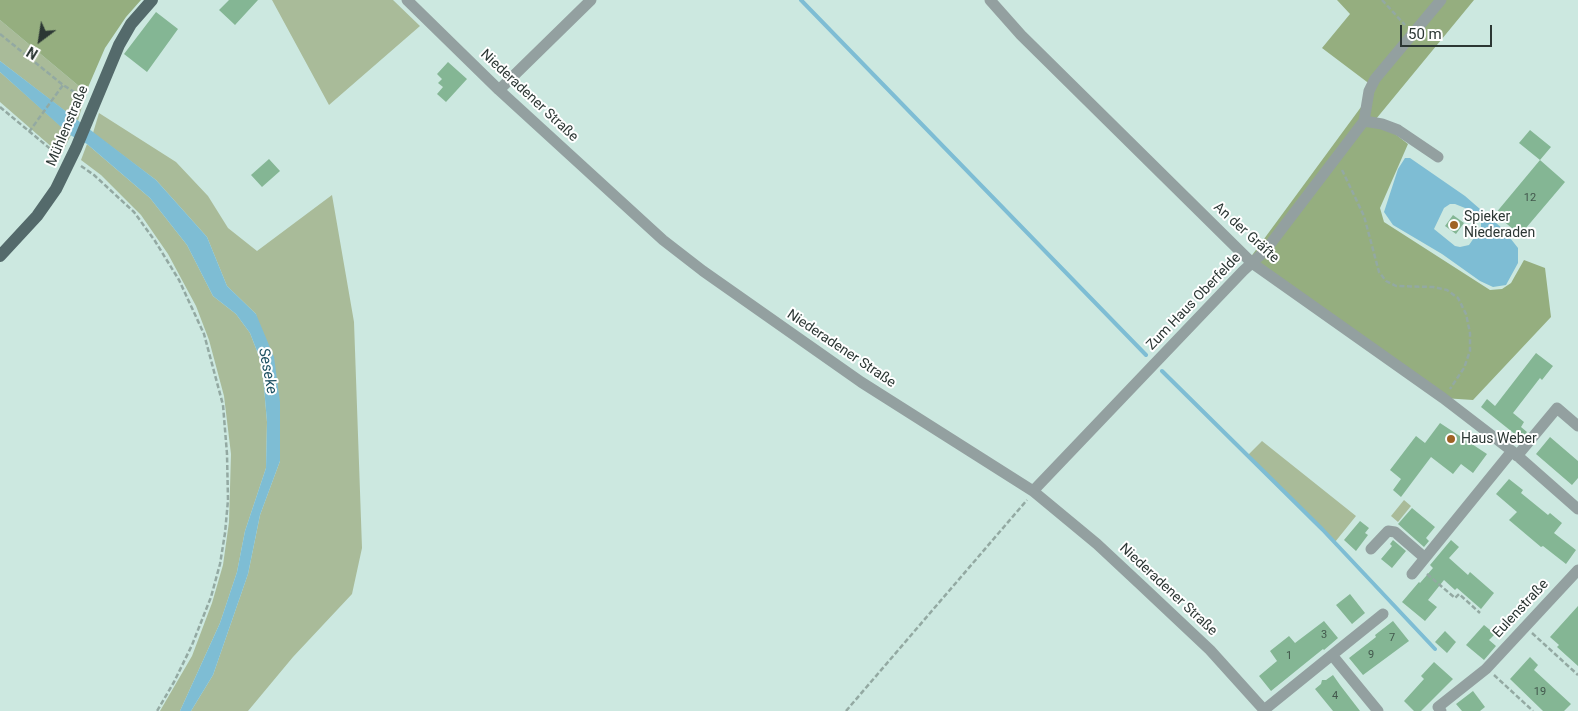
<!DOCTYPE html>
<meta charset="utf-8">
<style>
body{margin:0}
#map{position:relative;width:1578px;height:711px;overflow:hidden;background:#cce8e0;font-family:Roboto,sans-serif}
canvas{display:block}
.north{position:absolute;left:15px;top:15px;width:50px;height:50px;-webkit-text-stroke:4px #fff;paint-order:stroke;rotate:211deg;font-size:14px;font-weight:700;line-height:20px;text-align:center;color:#2c3734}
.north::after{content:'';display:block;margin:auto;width:18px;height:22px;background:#2c3734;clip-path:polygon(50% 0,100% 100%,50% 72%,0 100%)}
.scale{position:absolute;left:1400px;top:25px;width:92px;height:22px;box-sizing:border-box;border:2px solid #2c3734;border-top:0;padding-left:6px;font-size:15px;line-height:18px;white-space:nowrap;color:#2c3734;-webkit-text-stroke:4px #fff;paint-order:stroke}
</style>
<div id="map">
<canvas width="1578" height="711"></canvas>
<div class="north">N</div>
<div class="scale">50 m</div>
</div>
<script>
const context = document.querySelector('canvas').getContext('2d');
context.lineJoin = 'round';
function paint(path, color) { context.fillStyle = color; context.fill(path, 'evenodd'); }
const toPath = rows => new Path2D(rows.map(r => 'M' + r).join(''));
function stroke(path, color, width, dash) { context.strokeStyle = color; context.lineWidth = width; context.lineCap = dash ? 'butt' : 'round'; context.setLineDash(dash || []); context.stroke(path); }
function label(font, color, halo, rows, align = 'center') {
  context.font = font + ' Roboto,sans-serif'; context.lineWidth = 4; context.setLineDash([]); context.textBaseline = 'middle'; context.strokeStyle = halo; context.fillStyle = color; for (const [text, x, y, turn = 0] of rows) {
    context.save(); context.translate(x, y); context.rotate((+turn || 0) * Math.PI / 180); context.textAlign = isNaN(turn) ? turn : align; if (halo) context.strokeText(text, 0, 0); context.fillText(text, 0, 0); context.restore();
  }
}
const green = toPath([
 [272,0,393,0,420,26,329,105],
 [0,20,86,92,78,121,0,61],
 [0,72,71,135,61,155,0,102],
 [99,113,176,162,208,196,228,228,257,251,332,195,354,322,362,548,352,594,293,657,248,711,191,711,213,675,248,574,260,515,280,461,256,314,227,286,207,237,156,180,93,133],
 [87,144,150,198,187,245,213,296,236,314,250,333,262,364,267,422,266,468,245,531,237,572,220,623,180,711,160,711,192,656,212,603,223,565,229,522,231,454,224,396,209,340,196,306,168,254,141,215,101,175,81,160],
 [1262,441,1356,516,1335,542,1248,455],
 [1404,500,1411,506,1398,522,1391,516]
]);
const forest = toPath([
 [0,0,141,0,126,17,105,48,86,92,0,20],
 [1337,0,1474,0,1376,119,1408,144,1380,208,1384,222,1490,290,1502,289,1511,283,1524,260,1545,268,1551,317,1473,400,1443,398,1250,258,1375,88,1322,48,1350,14]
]);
const water = toPath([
 [0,61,156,180,207,237,227,286,256,314,274,357,280,402,280,461,260,515,248,574,213,675,191,711,180,711,220,623,237,572,245,531,266,468,267,422,262,364,250,333,236,314,213,296,187,245,150,198,87,144,70,135,0,72],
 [1405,158,1410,158,1465,196,1503,229,1518,248,1518,263,1506,285,1493,287,1480,281,1442,254,1393,225,1384,212,1398,169],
 [1450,204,1455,204,1465,208,1481,222,1481,228,1469,245,1460,247,1455,246,1434,229,1444,208]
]);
const stream = toPath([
 [801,0,1146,355],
 [1162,371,1322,529,1435,649]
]);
const building = toPath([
 [229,0,258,0,235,25,219,10],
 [156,12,178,29,147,72,124,54],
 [448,62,467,79,446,102,437,94,443,87,438,83,442,79,437,74],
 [1530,130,1551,147,1540,160,1519,143],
 [269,159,280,171,262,187,251,175],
 [1540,160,1565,182,1520,235,1495,214],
 [1453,215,1464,223,1456,234,1445,226],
 [1536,353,1553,366,1542,380,1540,378,1513,413,1524,422,1521,427,1527,432,1521,439,1481,407,1487,399,1495,406],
 [1440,423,1487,454,1473,473,1461,464,1453,474,1431,457,1401,497,1393,490,1401,479,1390,470,1416,436,1425,443],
 [1550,437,1578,461,1578,478,1572,485,1536,454],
 [1509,479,1523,490,1521,493,1548,515,1550,513,1562,523,1554,533,1576,550,1566,564,1543,546,1541,547,1509,520,1517,512,1496,494],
 [1412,508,1435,527,1426,538,1429,541,1424,547,1398,524],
 [1360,521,1369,528,1365,533,1368,535,1356,551,1344,540],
 [1393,540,1406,551,1392,568,1381,559,1392,546,1390,544],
 [1451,540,1459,547,1449,558,1468,575,1470,572,1494,593,1481,609,1457,588,1455,590,1444,580,1428,600,1437,607,1425,621,1402,602,1419,582,1420,583,1433,568,1430,565],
 [1350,594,1365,613,1352,624,1336,605],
 [1578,606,1578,666,1557,647,1559,645,1550,637],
 [1324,621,1338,638,1324,650,1323,649,1271,691,1259,676,1277,661,1270,651,1289,636,1295,643],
 [1393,621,1409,641,1363,675,1349,658,1376,637,1375,635],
 [1484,625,1495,634,1489,640,1496,646,1484,660,1466,645],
 [1445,631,1456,642,1447,653,1435,642],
 [1530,657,1538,665,1534,670,1571,704,1564,711,1543,711,1510,679],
 [1434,662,1453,679,1421,711,1414,711,1404,701,1424,679,1421,676],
 [1333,675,1340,685,1360,711,1333,711,1315,689,1321,684,1322,680,1326,680],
 [1473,691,1485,707,1480,711,1462,711,1456,704]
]);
const path = toPath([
 [1382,0,1405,25],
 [0,34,63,85,84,98],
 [0,107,60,157],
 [29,132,63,85],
 [81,166,94,175,134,212,155,241,179,280,204,334,223,405,227,454,228,500,225,533,220,564,211,597,192,645,174,682,157,711],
 [1342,170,1364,216,1379,272,1386,281,1396,286,1433,287,1447,290,1458,298,1466,314,1470,333,1470,351,1464,368,1450,389],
 [1427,574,1455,598,1459,594,1480,613],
 [1532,633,1578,675],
 [1494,675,1533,711],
 [846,711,1027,500]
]);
const minor = toPath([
 [407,0,499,90,663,240,703,271,861,382,1033,491,1097,544,1142,586,1210,650,1265,711],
 [990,0,1021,35,1252,263,1443,398,1512,451,1578,509],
 [499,90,591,0],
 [1364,121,1382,124,1398,130,1438,157],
 [1517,456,1557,408,1578,426],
 [1033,491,1243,271,1265,251,1364,121,1369,91,1375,79,1441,0],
 [1371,549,1388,531,1395,532,1425,558],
 [1412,574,1512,451],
 [1332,655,1383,614],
 [1264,710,1332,655,1378,711],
 [1441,711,1438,707,1486,669,1578,570]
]);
const major = toPath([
 [0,256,37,216,56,189,76,148,119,45,131,24,152,0]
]);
const markers = [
 [1454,225,5,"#9f6325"],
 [1451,439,5,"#9f6325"]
];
const numberNames = [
 ["12",1530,198],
 ["3",1324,635],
 ["7",1392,638],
 ["9",1371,655],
 ["1",1289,656],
 ["19",1540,692],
 ["4",1335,696]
];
const streetNames = [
 ["Niederadener Straße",529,96,43],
 ["Mühlenstraße",68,126,-67],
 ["An der Gräfte",1246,233,42],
 ["Zum Haus Oberfelde",1194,302,-46],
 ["Niederadener Straße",841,349,34],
 ["Niederadener Straße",1168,590,43],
 ["Eulenstraße",1521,609,-47]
];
const poiNames = [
 ["Spieker",1464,217],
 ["Niederaden",1464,233],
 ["Haus Weber",1461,439]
];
const waterNames = [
 ["Seseke",267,371,79]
];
paint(green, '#a9bb99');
paint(forest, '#95ae7f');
paint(water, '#7ebdd4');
stroke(stream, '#7ebdd4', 4);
paint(building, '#84b694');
stroke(path, '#93a9a2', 2.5, [5, 2.5]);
stroke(minor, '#93a0a0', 11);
stroke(major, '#546a6b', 12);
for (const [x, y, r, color] of markers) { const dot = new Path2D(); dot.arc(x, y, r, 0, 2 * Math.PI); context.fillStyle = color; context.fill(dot); stroke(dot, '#fff', 2); }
label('11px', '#42574c', null, numberNames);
label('14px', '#2c3734', '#fff', streetNames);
label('14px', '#2c3734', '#fff', poiNames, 'left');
label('italic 15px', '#1d5162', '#fff', waterNames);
</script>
